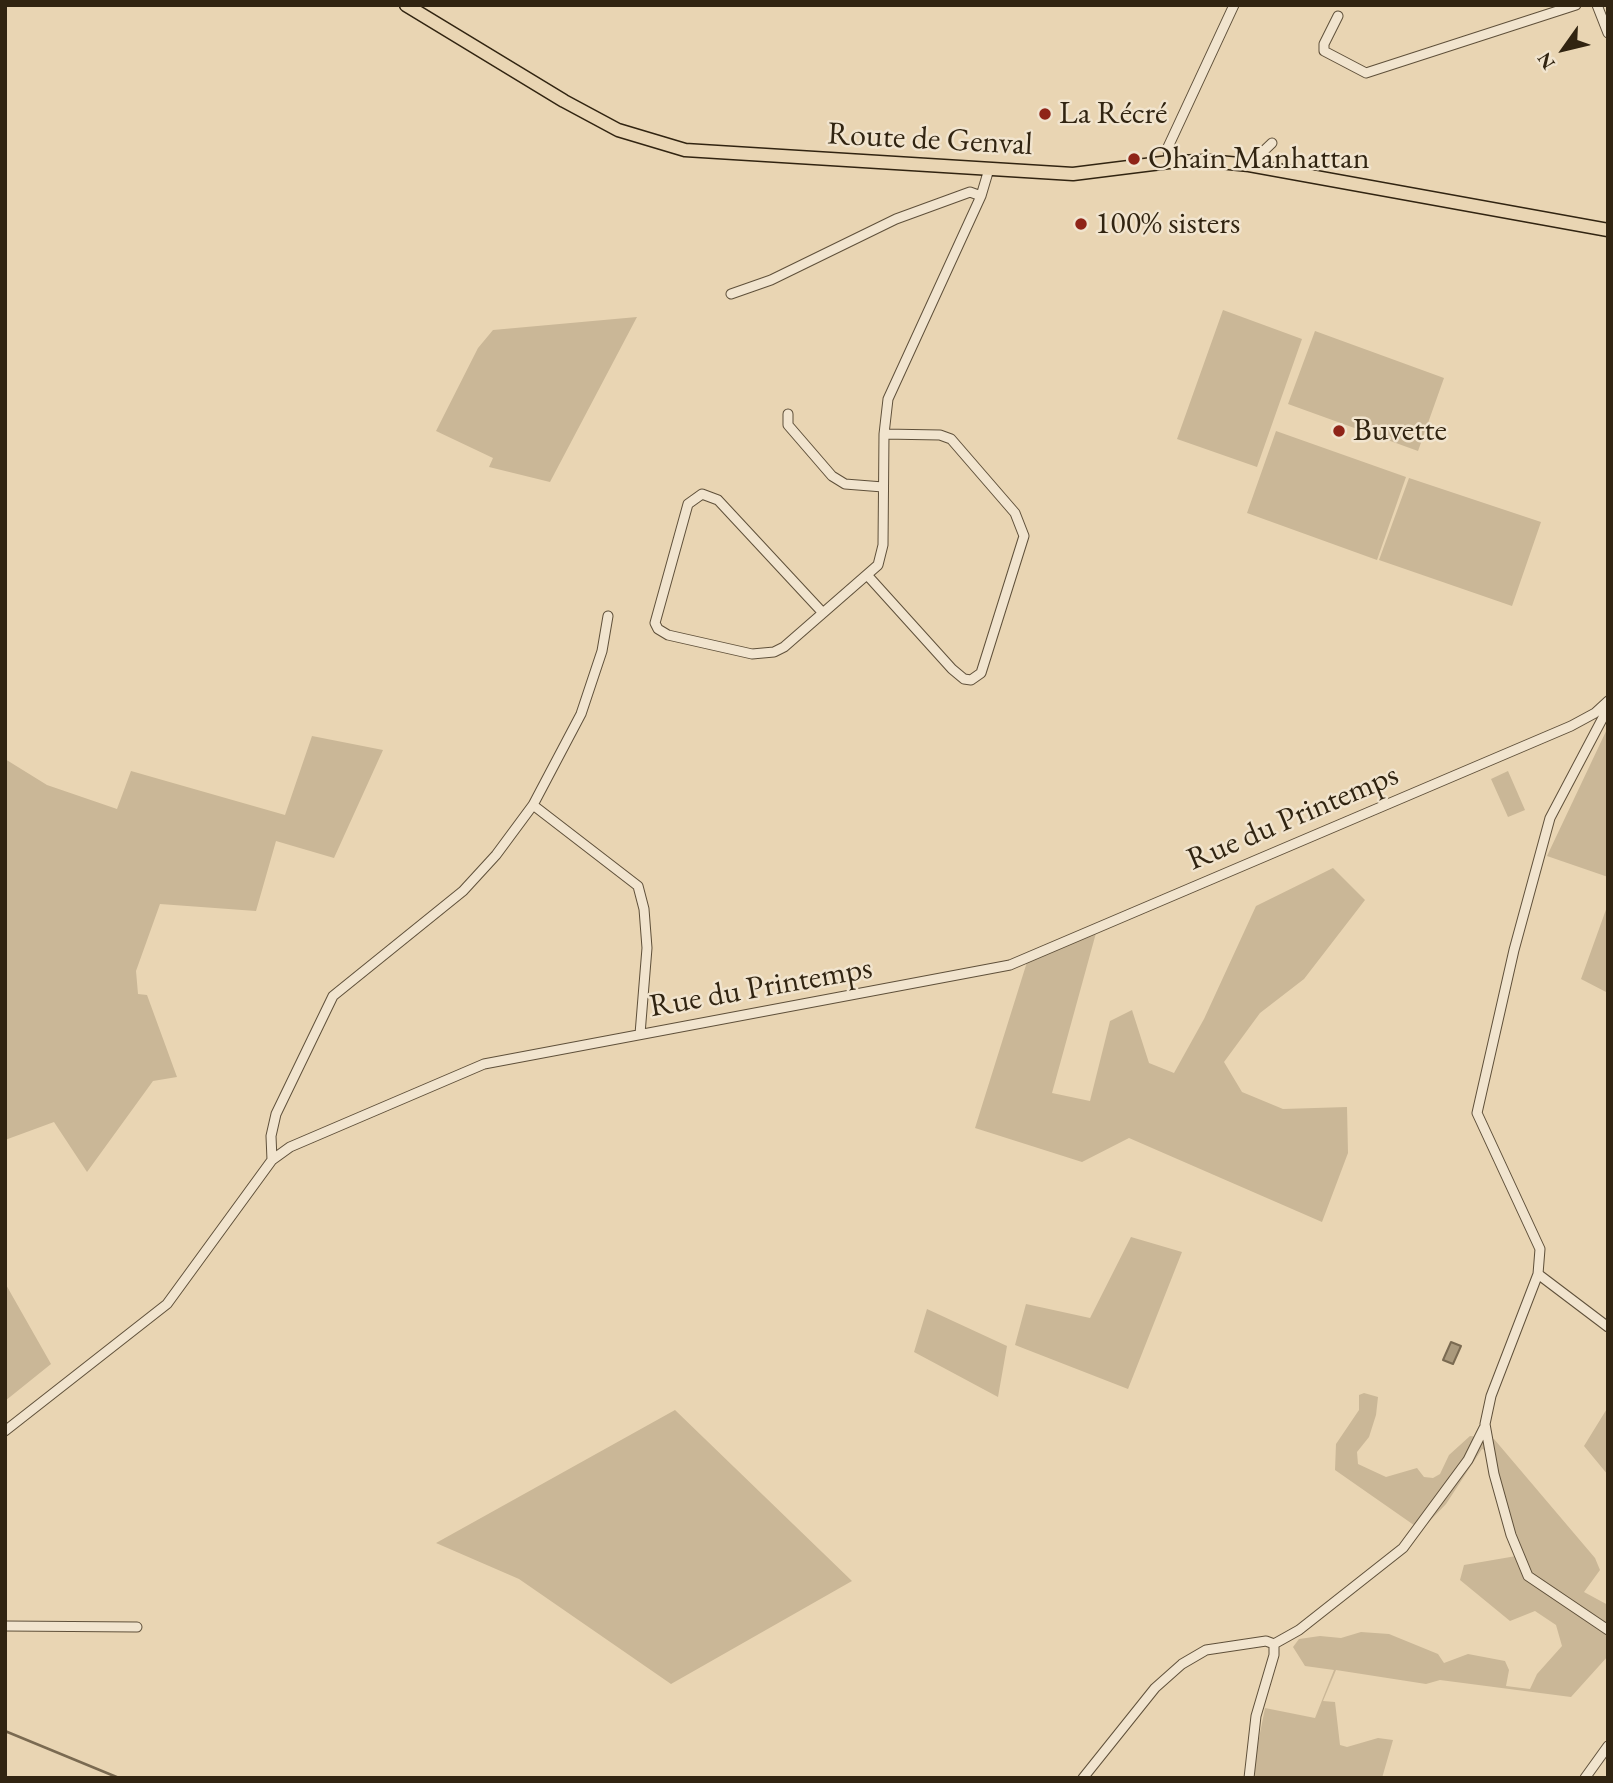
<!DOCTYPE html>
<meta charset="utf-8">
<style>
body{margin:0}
#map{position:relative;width:1613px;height:1783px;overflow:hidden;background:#e9d5b3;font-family:"EB Garamond",serif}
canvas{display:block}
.frame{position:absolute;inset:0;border:7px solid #312411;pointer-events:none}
.north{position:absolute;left:1529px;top:14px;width:70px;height:70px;-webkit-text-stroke:5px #f1e4ce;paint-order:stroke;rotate:236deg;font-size:19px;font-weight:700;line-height:28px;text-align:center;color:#312411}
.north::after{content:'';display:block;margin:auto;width:24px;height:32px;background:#312411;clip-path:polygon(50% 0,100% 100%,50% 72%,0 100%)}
</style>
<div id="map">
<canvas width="1613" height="1783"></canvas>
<div class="frame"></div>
<div class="north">N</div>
</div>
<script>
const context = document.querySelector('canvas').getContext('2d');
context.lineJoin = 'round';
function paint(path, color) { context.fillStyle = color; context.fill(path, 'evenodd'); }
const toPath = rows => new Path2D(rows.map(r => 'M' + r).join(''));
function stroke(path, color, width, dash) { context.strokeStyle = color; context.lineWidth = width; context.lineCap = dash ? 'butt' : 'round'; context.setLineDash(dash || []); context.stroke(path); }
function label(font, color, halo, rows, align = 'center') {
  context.font = font + ' "EB Garamond",serif'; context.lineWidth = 5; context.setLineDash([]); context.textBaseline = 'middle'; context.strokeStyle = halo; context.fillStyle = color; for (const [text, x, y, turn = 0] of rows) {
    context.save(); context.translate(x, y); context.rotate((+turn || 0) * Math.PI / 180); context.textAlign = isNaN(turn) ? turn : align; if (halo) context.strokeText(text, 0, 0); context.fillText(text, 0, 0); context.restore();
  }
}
const green = toPath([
 [1223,310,1302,339,1257,467,1177,439],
 [637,317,550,482,489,467,493,458,436,431,478,348,493,330],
 [1315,331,1444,378,1418,451,1288,404],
 [1276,431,1406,477,1377,560,1247,513],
 [1409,478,1541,522,1512,606,1379,560],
 [1608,727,1608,877,1547,856],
 [312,736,383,750,334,858,276,841,256,911,160,904,136,971,138,994,147,995,177,1077,153,1081,87,1172,54,1122,5,1140,5,759,47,785,117,809,131,771,285,815],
 [1508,771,1525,810,1508,817,1491,779],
 [1333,868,1365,900,1304,979,1260,1013,1224,1062,1242,1092,1283,1109,1347,1107,1348,1153,1322,1222,1129,1138,1082,1162,975,1128,1027,962,1096,933,1052,1093,1090,1101,1110,1021,1132,1010,1149,1063,1174,1073,1204,1019,1256,906],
 [1608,904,1608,993,1581,979],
 [1131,1237,1182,1252,1128,1389,1015,1345,1026,1304,1090,1318],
 [5,1283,51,1364,5,1401],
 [927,1309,1007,1346,998,1397,914,1352],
 [1364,1393,1378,1397,1376,1415,1369,1437,1357,1452,1358,1464,1386,1477,1417,1468,1424,1477,1433,1478,1440,1474,1449,1455,1470,1436,1494,1439,1595,1558,1600,1570,1584,1592,1608,1605,1608,1656,1571,1697,1440,1680,1426,1684,1336,1670,1323,1701,1335,1702,1340,1745,1347,1747,1378,1738,1393,1740,1382,1778,1255,1778,1253,1768,1265,1708,1315,1718,1334,1670,1305,1666,1293,1647,1299,1639,1320,1636,1341,1638,1361,1632,1389,1634,1438,1654,1444,1663,1468,1654,1505,1661,1509,1670,1506,1686,1530,1689,1537,1674,1562,1646,1556,1625,1535,1611,1510,1621,1460,1580,1464,1565,1522,1555,1510,1523,1493,1453,1482,1449,1446,1504,1421,1530,1335,1470,1336,1444,1359,1410,1359,1395],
 [1608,1407,1608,1475,1584,1446],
 [675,1410,852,1581,671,1684,519,1579,436,1543]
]);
const water = toPath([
 [1451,1342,1461,1346,1453,1364,1443,1360,1451,1342]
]);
const stream = toPath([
 [5,1731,119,1778],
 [1608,1759,1608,1773]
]);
const minor = toPath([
 [1597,5,1608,33],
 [1338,16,1324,44,1324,51,1366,73,1576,5],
 [1169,162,1168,147,1234,5],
 [1249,165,1272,143],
 [731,294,771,280,896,219,970,192,981,196],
 [788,414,788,425,832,476,845,484,883,487],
 [868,576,952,669,964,679,971,680,981,673,1024,536,1015,513,951,439,940,435,884,434],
 [823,613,718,500,702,494,688,504,655,623,658,629,668,635,752,654,774,652,784,647,878,565,883,545,884,434,888,399,981,196,989,169],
 [1608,708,1550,818,1514,950,1477,1113,1540,1249,1538,1274,1491,1396,1485,1424,1494,1474,1511,1535,1528,1576,1608,1630],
 [533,805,638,886,644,909,647,948,640,1034],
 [272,1160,271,1136,276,1114,333,996,463,891,496,855,533,805,581,714,602,651,608,616],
 [1538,1274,1608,1327],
 [5,1431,167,1304,272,1160,290,1147,484,1064,1010,965,1571,726,1595,713,1608,701],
 [5,1626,137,1627],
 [1274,1644,1299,1630,1403,1548,1468,1460,1484,1428],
 [1083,1778,1155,1688,1182,1664,1206,1650,1266,1641,1274,1644],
 [1249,1778,1256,1716,1274,1655,1274,1644],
 [1585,1778,1608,1746]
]);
const major = toPath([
 [406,5,564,101,618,130,685,150,1073,174,1169,162,1209,161,1249,165,1608,230]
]);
const markers = [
 [1045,114,7,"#8f2418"],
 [1134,159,7,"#8f2418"],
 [1081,224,7,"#8f2418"],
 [1339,431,7,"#8f2418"]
];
const poiNames = [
 ["La Récré",1059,114],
 ["Ohain Manhattan",1148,159],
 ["100% sisters",1095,224],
 ["Buvette",1353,431]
];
const streetNames = [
 ["Route de Genval",930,140,3],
 ["Rue du Printemps",1293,818,-23],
 ["Rue du Printemps",761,988,-10]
];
paint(green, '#cab797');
paint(water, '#aa997c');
stroke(water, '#7a6a51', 2);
stroke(stream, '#7a6a51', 2.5);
stroke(minor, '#5f503a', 11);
stroke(major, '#312411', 15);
stroke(minor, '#f1e4ce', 9);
stroke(major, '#e9d5b3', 12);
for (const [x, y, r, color] of markers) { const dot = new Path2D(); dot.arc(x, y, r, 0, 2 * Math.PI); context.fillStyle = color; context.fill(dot); stroke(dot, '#f1e4ce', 2.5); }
label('32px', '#312411', '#f1e4ce', poiNames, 'left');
label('32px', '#312411', '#f1e4ce', streetNames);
</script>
